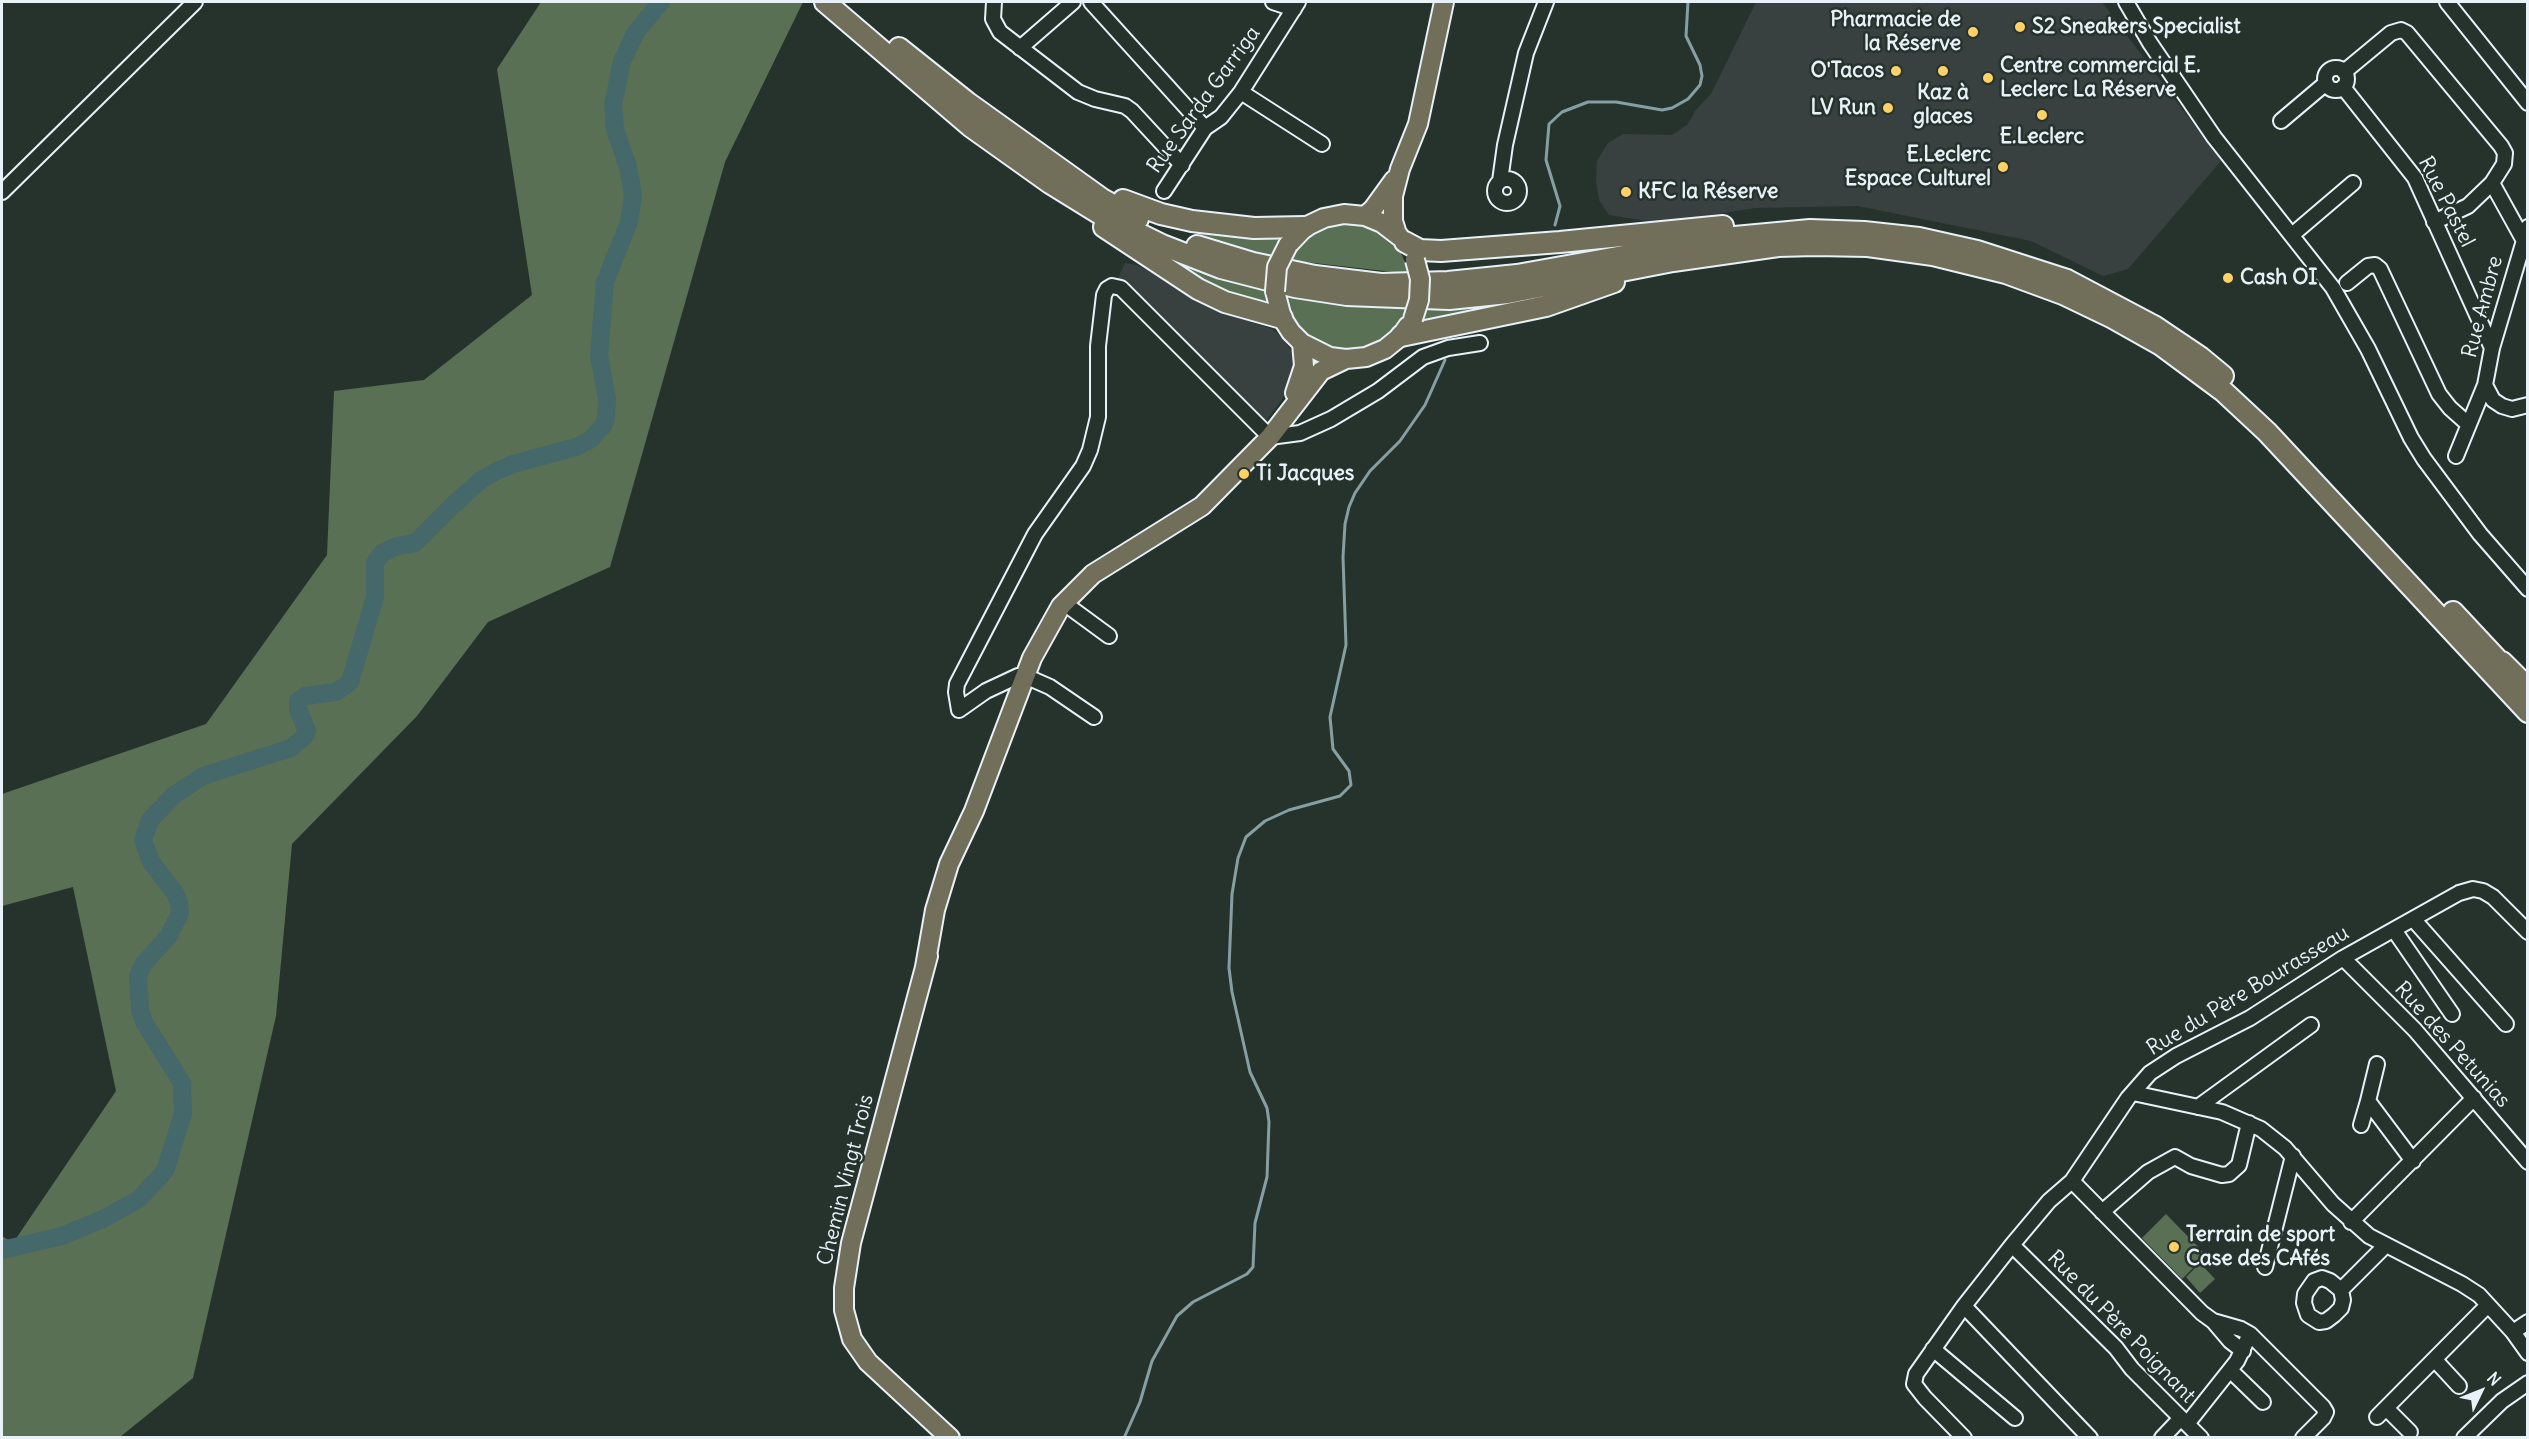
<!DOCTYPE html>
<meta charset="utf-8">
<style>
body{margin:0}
#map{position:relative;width:2529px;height:1439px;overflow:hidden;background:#26332d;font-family:Delius,sans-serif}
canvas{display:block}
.frame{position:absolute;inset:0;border:3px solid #e8f1f8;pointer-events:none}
.north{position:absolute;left:2451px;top:1361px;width:60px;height:60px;-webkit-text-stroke:4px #26332d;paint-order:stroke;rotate:47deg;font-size:16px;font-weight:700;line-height:24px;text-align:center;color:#e8f1f8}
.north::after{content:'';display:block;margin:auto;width:21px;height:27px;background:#e8f1f8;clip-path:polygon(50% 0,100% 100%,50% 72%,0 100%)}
</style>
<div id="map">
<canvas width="2529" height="1439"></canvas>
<div class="frame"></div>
<div class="north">N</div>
</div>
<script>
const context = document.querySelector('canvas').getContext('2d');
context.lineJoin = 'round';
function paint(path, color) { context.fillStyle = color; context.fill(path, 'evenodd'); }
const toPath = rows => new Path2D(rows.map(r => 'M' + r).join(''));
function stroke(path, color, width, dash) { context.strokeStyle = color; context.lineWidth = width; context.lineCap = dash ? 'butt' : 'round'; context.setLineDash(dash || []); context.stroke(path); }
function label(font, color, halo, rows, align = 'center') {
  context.font = font + ' Delius,sans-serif'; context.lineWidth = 5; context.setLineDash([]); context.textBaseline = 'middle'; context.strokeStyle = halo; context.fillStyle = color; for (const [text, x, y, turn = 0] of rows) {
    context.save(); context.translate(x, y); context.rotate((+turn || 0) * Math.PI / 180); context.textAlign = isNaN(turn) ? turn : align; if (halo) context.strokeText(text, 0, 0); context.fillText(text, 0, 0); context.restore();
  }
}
const built = toPath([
 [1756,2,2102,2,2221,161,2128,269,2103,276,2031,241,1858,206,1755,208,1659,223,1609,215,1599,200,1596,180,1597,161,1608,143,1623,134,1672,135,1688,124,1695,111,1711,94],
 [1125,263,1137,265,1152,273,1210,308,1272,329,1280,335,1294,354,1295,377,1281,401,1264,423,1118,278]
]);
const green = toPath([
 [541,2,803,2,725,162,610,567,488,622,417,716,292,844,276,1016,193,1378,120,1437,2,1437,2,1236,13,1243,116,1091,73,887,2,906,2,794,206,724,327,555,334,391,424,380,532,295,497,69],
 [1345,221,1374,226,1398,246,1410,274,1288,260,1300,241,1318,228],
 [1170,223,1281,236,1270,257,1222,243],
 [1143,249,1204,272,1265,288,1269,305,1230,297],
 [1569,291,1508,311,1422,324,1428,307],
 [1284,294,1408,307,1399,327,1379,343,1358,351,1331,350,1304,336,1290,319],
 [2166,1214,2206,1255,2182,1279,2142,1238],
 [2200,1263,2215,1279,2200,1293,2186,1277]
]);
const stream = toPath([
 [1555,225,1560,206,1546,160,1549,124,1562,112,1588,102,1616,102,1662,110,1672,108,1688,99,1700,85,1702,76,1700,65,1686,36,1688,2],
 [1124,1438,1140,1402,1152,1361,1177,1316,1193,1302,1247,1274,1253,1267,1255,1223,1267,1177,1269,1122,1267,1108,1250,1072,1232,992,1229,968,1232,894,1238,858,1246,837,1265,821,1289,810,1340,796,1351,785,1349,771,1333,749,1330,717,1346,645,1343,557,1345,524,1349,507,1355,493,1370,471,1400,441,1425,405,1445,360]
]);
const river = toPath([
 [2,1250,62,1236,105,1218,139,1199,165,1171,183,1113,182,1083,144,1022,140,1010,138,976,144,963,168,937,180,913,179,903,175,893,151,862,143,840,150,820,174,795,203,776,291,748,304,737,307,731,298,709,298,701,305,696,336,692,350,682,375,597,375,563,382,553,397,546,415,543,453,505,481,480,497,471,513,464,576,447,590,440,603,426,606,418,607,399,599,355,605,282,629,222,633,195,628,167,615,129,613,105,622,61,636,32,661,2]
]);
const minor = toPath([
 [994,2,993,19,1000,32,1078,92,1095,99,1125,106,1132,111,1182,165],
 [1091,2,1205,128],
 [1273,2,1294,9],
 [2126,2,2150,43,2214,137,2333,288,2368,349,2411,438,2424,459,2480,534,2528,589],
 [2447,2,2528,103],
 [1020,48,1073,2],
 '2325 79a11 11 0 1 1 22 0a11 11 0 1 1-22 0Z',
 [2344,72,2391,33,2401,30,2407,33,2501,146,2505,153,2504,164,2492,183,2468,206,2434,222],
 [2343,87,2415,178,2492,348],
 [1241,92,1322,144],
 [2281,121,2326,83],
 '1495 191a12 12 0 1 1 24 0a12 12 0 1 1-24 0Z',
 [1500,181,1505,145,1526,53,1546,2],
 [2492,183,2523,239],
 [1164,191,1205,128,1221,117,1241,92,1298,2],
 [2,192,195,2],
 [2292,235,2353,183],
 [2347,283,2368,266,2375,265,2380,269,2439,394,2450,408,2468,424],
 [2485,385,2493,400,2502,406,2512,409,2528,405],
 [2456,456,2485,385,2492,348,2528,227],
 [1064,603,1109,636],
 [1094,717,1050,687,1025,676,1018,676,986,691,959,710,956,692,957,684,1035,534,1083,466,1090,450,1098,417,1098,346,1104,295,1107,289,1112,286,1121,288,1270,437,1300,433,1331,419,1378,391,1423,357,1448,348,1480,343],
 [2414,920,2506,1024],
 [2394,930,2452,1014],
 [2343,958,2415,1030,2528,1162],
 [2377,1064,2368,1101,2413,1161],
 [2133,1093,2222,1112,2261,1129,2285,1148,2333,1204,2369,1236,2462,1284,2479,1295,2513,1332,2528,1353],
 [2198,1107,2311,1025],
 [2361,1125,2368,1101],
 [2072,1181,2202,1313,2213,1321,2241,1329,2250,1334,2323,1407,2326,1412,2323,1418,2303,1438],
 [2102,1212,2148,1172,2175,1157,2191,1166,2222,1175,2229,1174,2239,1165,2249,1123],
 [2351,1222,2474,1098],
 [2012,1245,2116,1348,2132,1369,2201,1438],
 [2265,1267,2293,1156],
 [2341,1290,2330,1281,2322,1278,2314,1281,2305,1294,2304,1303,2308,1315,2319,1322,2326,1321,2334,1315,2341,1308,2343,1300,2341,1290,2385,1246],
 [1964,1306,2090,1438],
 [2213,1321,2230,1341,2243,1351],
 [2513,1332,2528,1322],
 [1933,1349,2015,1418],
 [2435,1360,2459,1386],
 [2230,1370,2263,1402],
 [2386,1408,2410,1432],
 [2377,1417,2488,1305],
 [2187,1424,2237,1361,2250,1334],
 [1964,1438,1925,1398,1914,1384,1916,1374,1964,1306,2012,1245,2049,1201,2072,1181,2128,1098,2150,1073,2176,1056,2250,1018,2343,958,2459,893,2473,889,2483,891,2493,897,2528,932],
 [2162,1438,2181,1418],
 [2464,1438,2502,1401,2528,1383]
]);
const major = toPath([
 [1365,216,1373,209,1394,180],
 [1397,234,1393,221,1393,196,1400,169,1418,124,1444,2],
 [1288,245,1305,227,1324,218,1344,214,1365,216,1382,223,1399,236],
 [1275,291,1282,318,1291,332,1302,343,1330,357,1346,359,1366,357,1385,349,1401,336,1408,326],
 [1295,393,1304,366,1302,343],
 [928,956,851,1243,844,1288,844,1310,852,1339,868,1362,950,1438],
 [925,967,935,910,949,864,974,811,1032,658,1061,606,1093,574,1202,506,1270,437,1321,371,1346,359]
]);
const highway = toPath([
 [825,2,970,126,1050,183,1105,217,1162,245,1221,268,1295,287,1347,295,1449,299,1508,293,1673,261,1778,246,1815,245,1868,246,1933,255,2006,273,2063,294,2113,318,2161,345,2223,391,2267,432,2528,712],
 [899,48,968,103,1102,199,1138,219],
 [1123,200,1161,214,1192,221,1254,228,1305,227],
 [1104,227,1198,289,1225,302,1282,318],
 [1405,242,1420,250,1441,251,1560,242,1723,226],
 [1197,246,1253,263,1315,276,1381,284,1448,282,1517,275,1724,238,1810,230,1864,232,1919,238,1977,251,2067,280,2154,326,2200,357,2223,376],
 [1401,336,1546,306,1614,282],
 [2453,612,2509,672],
 [2502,662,2528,688]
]);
const majorBridge = toPath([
 [1275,291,1277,267,1288,245],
 [1413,319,1419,300,1420,279,1415,260]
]);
const markers = [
 [2020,27,6,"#ffd166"],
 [1973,32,6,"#ffd166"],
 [1896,71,6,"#ffd166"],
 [1943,71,6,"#ffd166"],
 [1988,78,6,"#ffd166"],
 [1888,108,6,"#ffd166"],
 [2042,115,6,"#ffd166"],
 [2003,167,6,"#ffd166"],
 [1626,192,6,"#ffd166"],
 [2228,278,6,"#ffd166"],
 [1244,474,6,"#ffd166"],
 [2174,1247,6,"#ffd166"]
];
const poiNames = [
 ["Pharmacie de",1961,20,"right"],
 ["la Réserve",1961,44,"right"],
 ["S2 Sneakers Specialist",2032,27],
 ["Centre commercial E.",2000,66],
 ["Leclerc La Réserve",2000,90],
 ["O'Tacos",1884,71,"right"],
 ["Kaz à",1943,93,"center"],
 ["glaces",1943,117,"center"],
 ["LV Run",1876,108,"right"],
 ["E.Leclerc",2042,137,"center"],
 ["E.Leclerc",1991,155,"right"],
 ["Espace Culturel",1991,179,"right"],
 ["KFC la Réserve",1638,192],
 ["Cash OI",2240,278],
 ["Ti Jacques",1256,474],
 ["Terrain de sport",2186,1235],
 ["Case des CAfés",2186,1259]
];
const streetNames = [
 ["Rue Sarda Garriga",1204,100,-54],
 ["Rue Pastel",2446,202,63],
 ["Rue Ambre",2483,307,-75],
 ["Rue du Père Bourasseau",2248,991,-31],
 ["Rue des Petunias",2452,1045,48],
 ["Chemin Vingt Trois",846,1180,-76],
 ["Rue du Père Poignant",2121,1327,46]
];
paint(built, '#384040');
paint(green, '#597054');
stroke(stream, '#869fa3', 3);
stroke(river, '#45686b', 18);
stroke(minor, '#e8f1f8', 18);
stroke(major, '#e8f1f8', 22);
stroke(highway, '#e8f1f8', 24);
stroke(minor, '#26332d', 14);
stroke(major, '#716e59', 18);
stroke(highway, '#716e59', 20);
stroke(majorBridge, '#e8f1f8', 22, []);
stroke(majorBridge, '#716e59', 18);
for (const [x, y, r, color] of markers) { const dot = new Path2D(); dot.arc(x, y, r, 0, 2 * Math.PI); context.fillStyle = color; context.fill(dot); stroke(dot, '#26332d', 2); }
label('bold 21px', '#e8f1f8', '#26332d', poiNames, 'left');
label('21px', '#e8f1f8', '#26332d', streetNames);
</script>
